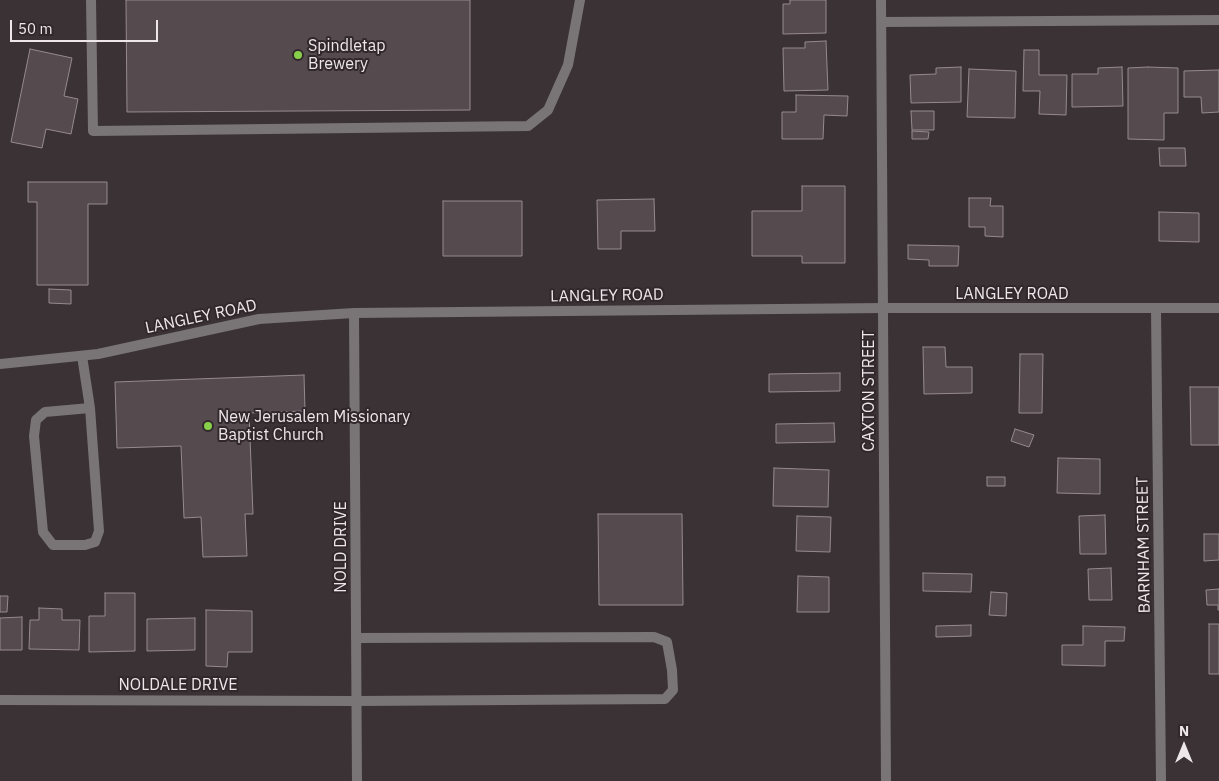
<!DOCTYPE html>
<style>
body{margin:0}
#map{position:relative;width:1219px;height:781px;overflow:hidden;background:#3b3236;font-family:"IBM Plex Sans",sans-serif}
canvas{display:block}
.north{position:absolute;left:1159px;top:721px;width:50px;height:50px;-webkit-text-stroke:4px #31282c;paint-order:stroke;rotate:0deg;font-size:14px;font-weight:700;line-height:20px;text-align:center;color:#ede7ea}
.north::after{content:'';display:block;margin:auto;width:18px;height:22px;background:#ede7ea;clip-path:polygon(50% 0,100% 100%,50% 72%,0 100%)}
.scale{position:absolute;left:10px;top:20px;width:148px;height:22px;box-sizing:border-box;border:2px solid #ede7ea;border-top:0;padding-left:6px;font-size:15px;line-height:18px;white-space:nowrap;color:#ede7ea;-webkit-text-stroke:4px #31282c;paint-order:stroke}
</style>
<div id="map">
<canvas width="1219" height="781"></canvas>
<div class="north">N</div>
<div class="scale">50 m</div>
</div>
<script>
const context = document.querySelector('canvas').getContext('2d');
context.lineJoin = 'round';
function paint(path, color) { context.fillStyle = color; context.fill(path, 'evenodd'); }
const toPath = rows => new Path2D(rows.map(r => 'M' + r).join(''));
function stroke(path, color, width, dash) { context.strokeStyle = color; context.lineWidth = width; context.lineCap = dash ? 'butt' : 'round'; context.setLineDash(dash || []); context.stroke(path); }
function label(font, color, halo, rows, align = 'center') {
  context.font = font + ' "IBM Plex Sans",sans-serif'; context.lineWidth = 4; context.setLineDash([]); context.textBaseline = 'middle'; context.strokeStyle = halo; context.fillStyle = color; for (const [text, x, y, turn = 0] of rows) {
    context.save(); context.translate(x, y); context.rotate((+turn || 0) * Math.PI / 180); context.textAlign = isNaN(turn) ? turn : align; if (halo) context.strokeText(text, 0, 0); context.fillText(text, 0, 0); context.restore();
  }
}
const building = toPath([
 [126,0,470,0,470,110,127,112,126,0],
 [790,0,826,0,826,33,783,34,783,4,790,4,790,0],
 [826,41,828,90,784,91,783,48,805,48,805,42,826,41],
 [30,49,72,58,64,96,78,99,71,134,46,129,42,148,11,142,30,49],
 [1024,50,1039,50,1039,75,1067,75,1066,115,1039,114,1040,91,1023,91,1024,50],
 [961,67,961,102,911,103,910,75,936,74,936,68,961,67],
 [1122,67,1123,106,1072,107,1072,74,1098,74,1098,68,1122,67],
 [1148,67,1178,68,1178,113,1164,113,1164,140,1128,139,1128,68,1148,67],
 [969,69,1016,71,1015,118,967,117,969,69],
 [1219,70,1219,112,1202,113,1201,97,1184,97,1184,71,1219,70],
 [796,95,848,96,847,116,824,115,823,139,782,139,782,112,796,112,796,95],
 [911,111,934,111,934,130,912,130,911,111],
 [912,131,929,132,928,139,912,139,912,131],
 [1159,148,1185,148,1186,166,1160,166,1159,148],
 [28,182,107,182,107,204,88,204,88,285,37,285,37,202,28,202,28,182],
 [802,186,845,186,845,263,802,263,802,256,752,256,752,211,802,211,802,186],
 [969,198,991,198,990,206,1003,206,1003,237,985,236,985,227,969,227,969,198],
 [654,199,655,231,621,231,621,249,598,249,597,200,654,199],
 [443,201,522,201,522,256,443,256,443,201],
 [1159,212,1199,213,1199,242,1159,241,1159,212],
 [908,245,959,246,958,266,929,266,929,260,908,259,908,245],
 [49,289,71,290,71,304,49,303,49,289],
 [923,347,945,347,946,367,972,367,972,393,924,394,923,347],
 [1020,354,1043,354,1042,413,1019,413,1020,354],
 [840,373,840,391,769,392,769,374,840,373],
 [304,375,305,411,249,413,253,514,245,514,247,556,203,557,201,517,184,518,181,446,117,448,115,382,304,375],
 [1190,387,1219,387,1219,445,1191,445,1190,387],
 [834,423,835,442,776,443,776,424,834,423],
 [1015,429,1034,435,1029,447,1011,441,1015,429],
 [1058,458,1100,459,1100,494,1057,493,1058,458],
 [774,468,829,470,828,507,773,506,774,468],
 [987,477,1005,477,1005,486,987,486,987,477],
 [598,514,682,514,683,605,599,605,598,514],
 [1105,515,1106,554,1080,554,1079,516,1105,515],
 [797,516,831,517,830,552,796,551,797,516],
 [1204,534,1219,534,1219,560,1204,561,1204,534],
 [1111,568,1112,600,1089,600,1088,569,1111,568],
 [923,573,972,574,971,592,923,591,923,573],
 [798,576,829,577,829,612,797,612,798,576],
 [1219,589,1219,610,1218,610,1218,605,1207,605,1206,590,1219,589],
 [991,592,1007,593,1006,616,989,615,991,592],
 [105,593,135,593,135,651,89,652,89,616,105,616,105,593],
 [0,596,8,596,7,612,0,612,0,596],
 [39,608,62,609,62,620,80,620,79,650,29,649,30,620,39,620,39,608],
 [206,610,252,611,252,652,228,652,227,667,206,666,206,610],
 [22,617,22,650,0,650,0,618,22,617],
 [195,618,195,650,147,651,147,619,195,618],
 [1209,624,1219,624,1219,674,1209,674,1209,624],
 [971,625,971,636,936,637,936,626,971,625],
 [1083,626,1125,627,1124,641,1105,641,1105,666,1062,665,1062,645,1083,645,1083,626]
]);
const service = toPath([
 [91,0,93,131,528,126,548,110,568,65,580,0],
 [82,356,90,408,99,531,95,542,85,545,53,545,43,532,34,436,36,420,45,412,90,408],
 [356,638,654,637,667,642,672,670,673,690,665,699,357,701]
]);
const minor = toPath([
 [881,0,886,781],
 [882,22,1219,20],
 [1156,309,1161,781],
 [354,313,357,781],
 [0,700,357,701]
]);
const tertiary = toPath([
 [0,364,98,354,259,319,354,313,884,308,1219,308]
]);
const markers = [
 [298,55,5,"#88cf4a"],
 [208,426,5,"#88cf4a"]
];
const poiNames = [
 ["Spindletap",308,46],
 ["Brewery",308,64],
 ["New Jerusalem Missionary",218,417],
 ["Baptist Church",218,435]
];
const streetNames = [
 ["LANGLEY ROAD",1012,294],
 ["LANGLEY ROAD",607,296,-1],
 ["LANGLEY ROAD",201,317,-12],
 ["CAXTON STREET",869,391,-90],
 ["BARNHAM STREET",1144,545,-91],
 ["NOLD DRIVE",341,547,-90],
 ["NOLDALE DRIVE",178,685]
];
paint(building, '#554b4f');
stroke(building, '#968a8f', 1);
stroke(service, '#797476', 10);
stroke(minor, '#797476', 10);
stroke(tertiary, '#797476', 10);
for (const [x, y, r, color] of markers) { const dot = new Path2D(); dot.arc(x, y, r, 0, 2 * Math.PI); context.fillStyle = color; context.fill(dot); stroke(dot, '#31282c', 2); }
label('16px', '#ede7ea', '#31282c', poiNames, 'left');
label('16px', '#ede7ea', '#31282c', streetNames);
</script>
